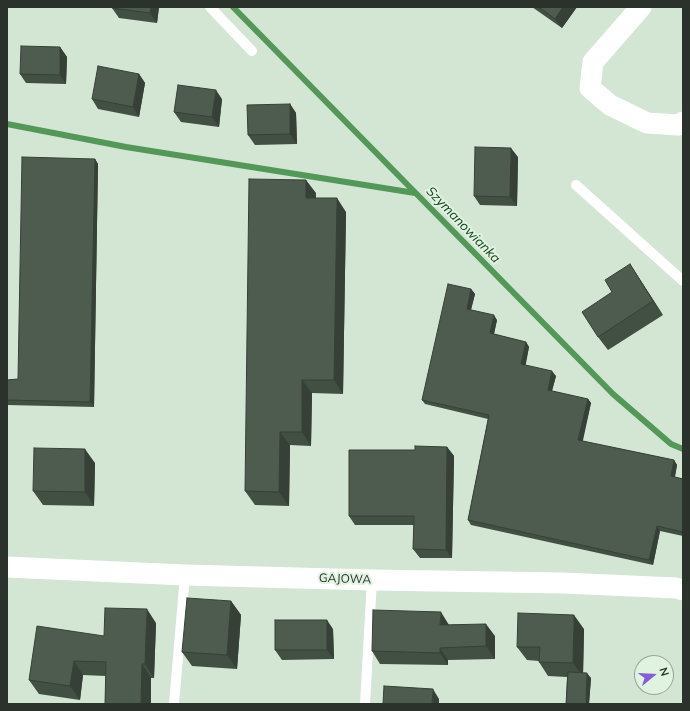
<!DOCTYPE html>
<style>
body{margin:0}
#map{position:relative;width:690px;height:711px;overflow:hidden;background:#d3e5d3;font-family:Mulish,sans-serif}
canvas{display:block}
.frame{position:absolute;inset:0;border:8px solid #2b312b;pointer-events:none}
.north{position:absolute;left:634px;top:655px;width:40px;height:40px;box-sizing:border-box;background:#e0f2e0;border:1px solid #98a598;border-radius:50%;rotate:72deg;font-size:11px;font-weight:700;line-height:16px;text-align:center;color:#2b312b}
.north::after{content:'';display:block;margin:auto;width:14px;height:18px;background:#845dd7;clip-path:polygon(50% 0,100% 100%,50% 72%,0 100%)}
</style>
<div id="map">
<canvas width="690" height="711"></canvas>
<div class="frame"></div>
<div class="north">N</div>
</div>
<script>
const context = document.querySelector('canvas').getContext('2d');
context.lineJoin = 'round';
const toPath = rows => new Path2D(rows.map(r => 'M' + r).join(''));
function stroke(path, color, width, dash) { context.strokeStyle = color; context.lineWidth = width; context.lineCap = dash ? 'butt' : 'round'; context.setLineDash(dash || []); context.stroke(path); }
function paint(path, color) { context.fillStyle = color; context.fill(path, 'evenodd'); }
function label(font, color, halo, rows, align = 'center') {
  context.font = font + ' Mulish,sans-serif'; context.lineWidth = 4; context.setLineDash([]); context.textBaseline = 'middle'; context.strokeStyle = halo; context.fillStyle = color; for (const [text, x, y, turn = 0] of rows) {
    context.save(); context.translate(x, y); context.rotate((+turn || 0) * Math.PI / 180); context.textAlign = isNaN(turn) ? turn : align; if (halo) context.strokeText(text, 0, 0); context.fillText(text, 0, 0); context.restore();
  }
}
const stream = toPath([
 [233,7,613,394,671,444,683,449],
 [7,124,126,147,415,193]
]);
const service = toPath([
 [210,7,252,51],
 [576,185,683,281],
 [174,704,185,575],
 [365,704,372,580]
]);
const minor = toPath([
 [641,7,593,62,590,88,610,105,647,123,678,125,683,122],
 [7,567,185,575,372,580,563,583,676,588,683,590]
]);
const wall = toPath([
 [159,7,157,23,119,18,112,8],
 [532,7,577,7,562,28],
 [60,47,67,57,66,84,26,83,20,74],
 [139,74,145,83,139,117,98,109,92,99],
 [222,99,219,127,181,122,174,112],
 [290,104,296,113,297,144,255,145,248,135],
 [518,157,517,206,480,205,474,196],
 [95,159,98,164,94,407,7,405,7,380,18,379],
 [316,193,316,198,346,212,343,394,312,393,311,446,290,445,289,506,255,505,245,491],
 [630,264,663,315,608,350,598,337,612,292],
 [471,289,475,294,471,310,497,320,494,334,526,342,529,347,525,365,556,376,552,391,588,399,591,403,582,441,674,460,677,465,675,477,683,479,683,536,660,531,653,565,471,525,468,520,488,419,425,404,422,400],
 [447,447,454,456,452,558,420,558,413,549,414,525,355,525,349,516,415,450],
 [95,463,94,506,43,505,33,491],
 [231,601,241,615,237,669,192,666,182,652],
 [156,623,154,678,151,678,151,704,105,704,106,676,83,675,80,700,39,694,29,680],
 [449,625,495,636,495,659,448,660,448,665,380,664,372,651],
 [333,629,334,659,282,660,275,650],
 [584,629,583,673,591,678,589,704,566,704,567,677,548,676,539,662,539,661,527,660,517,647]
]);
const shadedWall = toPath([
 [151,7,159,7,157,23,150,13],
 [563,7,577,7,562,28,555,19],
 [60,47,67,57,66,84,60,75],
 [139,74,145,83,139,117,133,107],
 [216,90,222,99,219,127,212,117],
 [290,104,296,113,297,144,290,134],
 [511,148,518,157,517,206,510,197],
 [95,159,98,164,94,407,90,402],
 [306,180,316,193,315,212,306,198],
 [337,198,346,212,343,394,334,380],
 [630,264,639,278,663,315,653,301],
 [471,289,475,294,470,313,467,309],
 [494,315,497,320,493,338,490,333],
 [526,342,529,347,525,369,521,364],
 [552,371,556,376,551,394,548,390],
 [302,380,312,393,311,446,302,432],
 [588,399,591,403,582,445,578,440],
 [280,432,290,445,289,506,279,492],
 [447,447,454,456,452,558,446,550],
 [85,449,95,463,94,506,85,492],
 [674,460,677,465,674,481,671,476],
 [657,526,660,531,653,565,649,560],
 [231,601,241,615,237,669,227,655],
 [147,609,156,623,154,678,145,664],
 [441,612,449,625,440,625],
 [574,615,584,629,583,677,573,663],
 [327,620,333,629,334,659,327,650],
 [486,624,495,636,495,659,486,646],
 [440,648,448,660,448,665,440,653],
 [74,661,83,675,80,700,70,686],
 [142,664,151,678,151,704,141,704],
 [587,673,591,678,589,704,586,704],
 [433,689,439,699,439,704,432,704]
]);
const building = toPath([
 [112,7,151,7,150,13,112,8,112,7],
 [539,7,563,7,555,19,539,7],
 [21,46,60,47,60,75,20,74,21,46],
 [98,66,139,74,133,107,92,99,98,66],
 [178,85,216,90,212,117,174,112,178,85],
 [290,104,290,134,248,135,247,105,290,104],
 [475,147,511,148,510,197,474,196,475,147],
 [22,157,95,159,90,402,7,400,7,380,18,379,22,157],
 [249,179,306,180,306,198,337,198,334,380,302,380,302,432,280,432,279,492,245,491,249,179],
 [630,264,653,301,598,337,582,312,612,292,605,280,630,264],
 [448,284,471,289,467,309,494,315,490,333,526,342,521,364,552,371,548,390,588,399,578,440,674,460,671,476,683,479,683,532,657,526,649,560,468,520,489,415,422,400,448,284],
 [415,446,447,447,446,550,413,549,414,516,349,516,349,450,415,450,415,446],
 [34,448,85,449,85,492,33,491,34,448],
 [187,598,231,601,227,655,182,652,187,598],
 [105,608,147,609,145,664,142,664,141,704,105,704,106,662,74,661,70,686,29,680,37,626,104,636,105,608],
 [373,610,441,612,440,625,486,624,486,646,440,648,440,653,372,651,373,610],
 [518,613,574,615,573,663,539,662,540,647,517,647,518,613],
 [275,620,327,620,327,650,275,650,275,620],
 [568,672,587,673,586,704,566,704,568,672],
 [384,686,433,689,432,704,383,704,384,686]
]);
const streetNames = [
 ["GAJOWA",345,579,2]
];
const waterNames = [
 ["Szymanowianka",463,225,46]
];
stroke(stream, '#539759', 6);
stroke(service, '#fff', 10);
stroke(minor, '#fff', 21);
paint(wall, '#424f43');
paint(shadedWall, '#364037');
paint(building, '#4d5c4e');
stroke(building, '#364037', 1);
label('12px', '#2b312b', '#e0f2e0', streetNames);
label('italic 13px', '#15461c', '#e0f2e0', waterNames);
</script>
